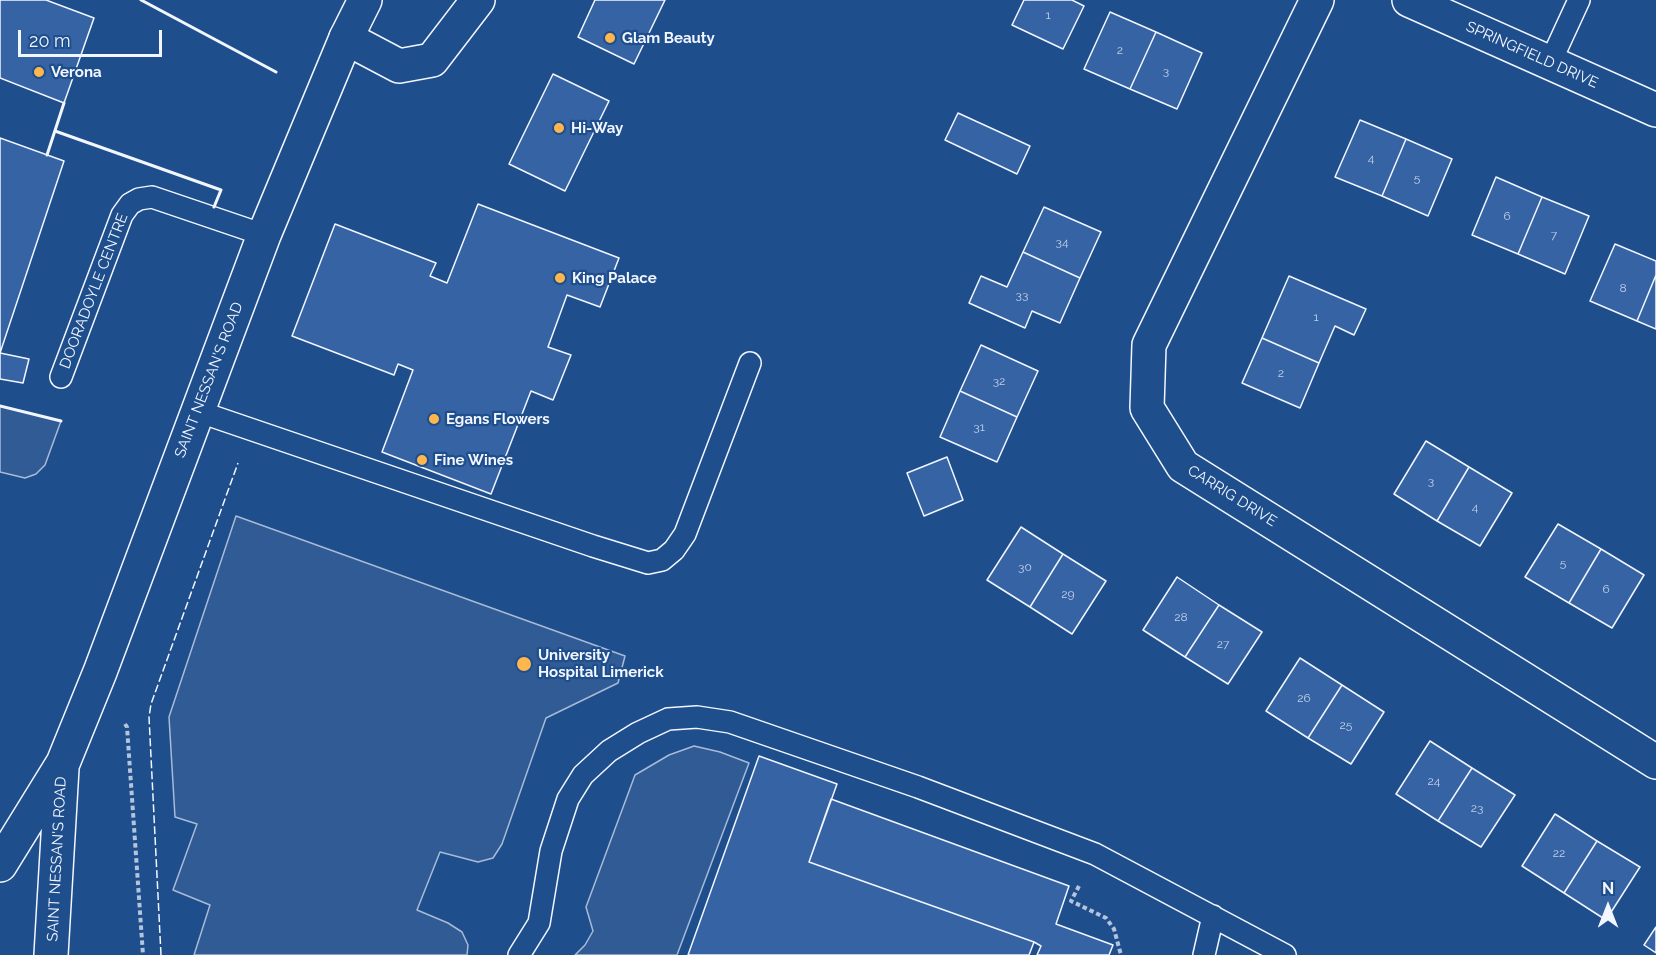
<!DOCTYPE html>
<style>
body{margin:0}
#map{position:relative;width:1656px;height:955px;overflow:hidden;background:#1f4e8c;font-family:Raleway,sans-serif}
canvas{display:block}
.north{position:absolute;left:1578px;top:877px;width:60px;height:60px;-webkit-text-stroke:4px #1f4e8c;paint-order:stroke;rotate:0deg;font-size:16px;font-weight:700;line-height:24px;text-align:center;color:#f2f6ff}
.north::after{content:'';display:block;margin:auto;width:21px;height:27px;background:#f2f6ff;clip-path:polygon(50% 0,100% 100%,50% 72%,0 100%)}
.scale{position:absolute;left:18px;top:30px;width:144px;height:27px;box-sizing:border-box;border:3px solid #f2f6ff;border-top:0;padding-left:8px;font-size:18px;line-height:21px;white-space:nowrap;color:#f2f6ff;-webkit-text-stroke:4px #1f4e8c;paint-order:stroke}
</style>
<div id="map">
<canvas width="1656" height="955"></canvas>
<div class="north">N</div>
<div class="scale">20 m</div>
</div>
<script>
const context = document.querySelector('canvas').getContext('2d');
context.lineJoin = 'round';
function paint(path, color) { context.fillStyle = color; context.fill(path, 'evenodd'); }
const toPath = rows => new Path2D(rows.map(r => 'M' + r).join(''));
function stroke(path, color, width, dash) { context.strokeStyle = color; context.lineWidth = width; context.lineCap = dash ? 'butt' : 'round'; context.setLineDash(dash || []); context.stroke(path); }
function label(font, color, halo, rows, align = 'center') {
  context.font = font + ' Raleway,sans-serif'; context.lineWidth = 4.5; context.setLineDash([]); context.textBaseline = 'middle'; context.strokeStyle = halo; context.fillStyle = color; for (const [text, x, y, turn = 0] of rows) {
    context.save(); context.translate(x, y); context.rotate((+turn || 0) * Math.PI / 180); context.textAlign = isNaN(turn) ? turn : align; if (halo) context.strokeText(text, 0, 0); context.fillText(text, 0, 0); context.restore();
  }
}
const parking = toPath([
 [0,406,61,421,45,465,36,474,25,478,0,472,0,406],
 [236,516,625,656,618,683,546,718,502,844,493,858,478,862,440,852,417,910,448,923,462,932,468,945,467,955,194,955,210,905,173,890,197,824,175,817,169,717,236,516],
 [694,746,720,752,749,763,677,955,575,955,585,945,593,931,586,907,635,775,669,755,694,746]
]);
const building = toPath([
 [0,0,46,0,94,18,64,103,0,78,0,0],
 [595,0,665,0,634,64,578,37,595,0],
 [1024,0,1072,0,1084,6,1063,49,1012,25,1024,0],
 [1110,12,1156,32,1130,89,1084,69,1110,12],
 [1156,32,1202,53,1177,109,1130,89,1156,32],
 [553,74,609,101,565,191,509,164,553,74],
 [958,113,1030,146,1017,174,945,140,958,113],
 [1360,120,1406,139,1382,196,1335,177,1360,120],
 [0,138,64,161,0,353,29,359,23,383,0,379,0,138],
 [1406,139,1452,159,1428,216,1382,196,1406,139],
 [1496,177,1542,197,1518,254,1472,235,1496,177],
 [1542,197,1589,216,1565,274,1518,254,1542,197],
 [478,204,619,258,600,307,567,295,548,347,571,355,553,400,531,391,491,494,382,452,413,370,398,364,394,375,292,336,335,224,436,263,430,276,447,283,478,204],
 [1044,207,1101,232,1080,278,1023,252,1044,207],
 [1615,244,1656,261,1656,275,1637,321,1590,301,1615,244],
 [1023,252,1080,278,1060,323,1032,311,1025,328,969,303,981,276,1007,287,1023,252],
 [1656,275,1656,329,1637,321,1656,275],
 [1289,276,1366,309,1354,335,1335,326,1319,363,1262,338,1289,276],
 [1262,338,1319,363,1300,408,1242,383,1262,338],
 [981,345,1038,371,1017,417,960,391,981,345],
 [960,391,1017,417,997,462,940,437,960,391],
 [1426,441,1469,467,1437,521,1394,494,1426,441],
 [947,457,963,500,924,516,907,473,947,457],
 [1469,467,1512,493,1480,546,1437,521,1469,467],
 [1558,524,1601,549,1569,603,1525,577,1558,524],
 [1021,527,1063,554,1030,607,987,580,1021,527],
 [1601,549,1644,575,1612,628,1569,603,1601,549],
 [1063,554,1106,581,1072,634,1030,607,1063,554],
 [1177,577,1219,605,1185,657,1143,630,1177,577],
 [1219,605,1262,632,1228,684,1185,657,1219,605],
 [1300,658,1342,685,1308,738,1266,711,1300,658],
 [1342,685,1384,712,1351,764,1308,738,1342,685],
 [1430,741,1472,768,1438,821,1396,794,1430,741],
 [759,756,837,784,809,862,1034,942,1029,955,688,955,759,756],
 [1472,768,1515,795,1481,847,1438,821,1472,768],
 [831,799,1069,886,1056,924,1113,945,1109,955,1037,955,1041,946,1034,942,809,862,831,799],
 [1555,814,1597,841,1564,893,1522,866,1555,814],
 [1597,841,1640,867,1606,920,1564,893,1597,841],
 [1656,927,1656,953,1644,945,1656,927]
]);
const path = toPath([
 [125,724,127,727,143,955],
 [1079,886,1071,901,1106,918,1114,929,1121,955]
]);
const service = toPath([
 [1550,63,1579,0],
 [61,377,122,215,130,204,139,199,152,197,264,235],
 [197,411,593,546,648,563,662,560,674,550,685,534,750,363],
 [519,955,539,923,551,851,568,799,583,775,609,751,638,733,668,719,697,717,730,722,918,787,1095,854,1285,955],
 [1204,955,1213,916]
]);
const minor = toPath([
 [1317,0,1149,345,1147,408,1183,466,1656,762],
 [1409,0,1656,110],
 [346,38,399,66,432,60,478,0]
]);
const secondary = toPath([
 [0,865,63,763,100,672,264,235,346,38,365,0],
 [51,955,62,768]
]);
const fence = toPath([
 [161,955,149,717,151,704,238,463]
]);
const wall = toPath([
 [141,0,276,72],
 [55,131,221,190,214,207],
 [47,155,64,103],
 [0,406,61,421]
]);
const markers = [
 [610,38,6,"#ffb74d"],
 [39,72,6,"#ffb74d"],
 [559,128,6,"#ffb74d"],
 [560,278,6,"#ffb74d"],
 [434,419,6,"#ffb74d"],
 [422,460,6,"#ffb74d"],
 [524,664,8,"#ffb74d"]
];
const numberNames = [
 ["1",1048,15],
 ["2",1120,50],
 ["3",1166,71],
 ["4",1371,158],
 ["5",1417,178],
 ["6",1507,216],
 ["7",1554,235],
 ["34",1062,242],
 ["8",1623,288],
 ["33",1022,295],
 ["1",1316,317],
 ["2",1281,373],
 ["32",999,381],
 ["31",979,427],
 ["3",1431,481],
 ["4",1475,507],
 ["5",1563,563],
 ["30",1025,567],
 ["6",1606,589],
 ["29",1068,594],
 ["28",1181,617],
 ["27",1223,644],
 ["26",1304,698],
 ["25",1346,725],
 ["24",1434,781],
 ["23",1477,808],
 ["22",1559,853]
];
const poiNames = [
 ["Glam Beauty",622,38],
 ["Verona",51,72],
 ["Hi-Way",571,128],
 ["King Palace",572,278],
 ["Egans Flowers",446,419],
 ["Fine Wines",434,460],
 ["University",538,655],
 ["Hospital Limerick",538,672]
];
const streetNames = [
 ["SPRINGFIELD DRIVE",1532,55,24],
 ["DOORADOYLE CENTRE",94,291,-69],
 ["SAINT NESSAN'S ROAD",209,380,-69],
 ["CARRIG DRIVE",1232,496,32],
 ["SAINT NESSAN'S ROAD",57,859,-87]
];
paint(parking, '#305b95');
stroke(parking, '#a8bbd7', 1.5);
paint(building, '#3563a3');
stroke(building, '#f2f6ff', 1.5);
stroke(service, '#f2f6ff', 24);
stroke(minor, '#f2f6ff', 36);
stroke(secondary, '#f2f6ff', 36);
stroke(path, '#b3c4dc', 4, [4.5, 3]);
stroke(service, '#1f4e8c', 21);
stroke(minor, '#1f4e8c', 33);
stroke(secondary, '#1f4e8c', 33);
stroke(fence, '#f2f6ff', 1.5, [8, 3]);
stroke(wall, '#f2f6ff', 3);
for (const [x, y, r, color] of markers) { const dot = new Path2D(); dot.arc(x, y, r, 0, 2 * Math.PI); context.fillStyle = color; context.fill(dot); stroke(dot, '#1f4e8c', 2); }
label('12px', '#c3d1e8', null, numberNames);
label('bold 15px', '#f2f6ff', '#1f4e8c', poiNames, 'left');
label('15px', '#f2f6ff', '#1f4e8c', streetNames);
</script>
